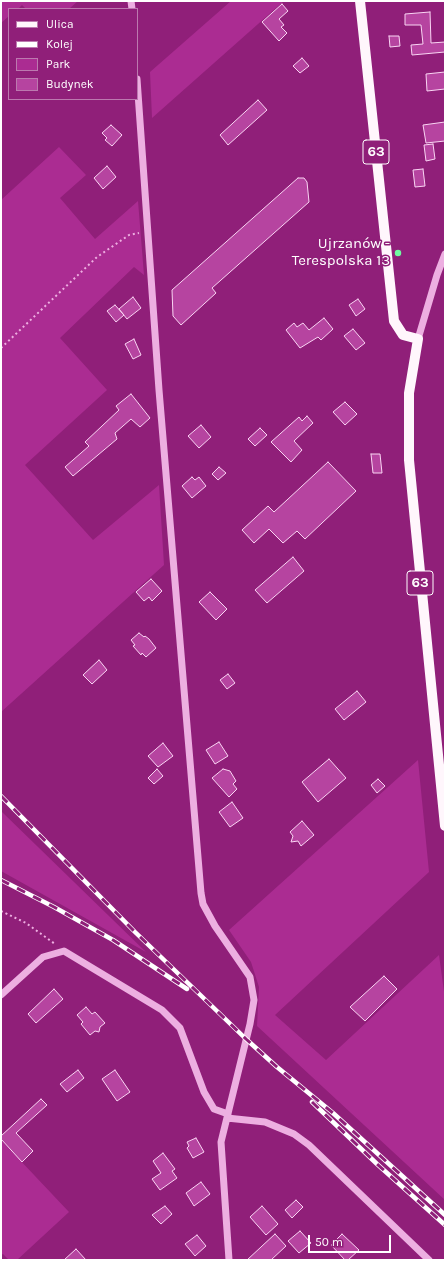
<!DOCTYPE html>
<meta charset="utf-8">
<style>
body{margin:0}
#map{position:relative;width:446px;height:1261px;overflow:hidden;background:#901f79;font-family:Karla,sans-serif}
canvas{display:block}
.frame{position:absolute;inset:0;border:2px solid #fff;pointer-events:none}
.legend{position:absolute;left:8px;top:8px;width:130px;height:92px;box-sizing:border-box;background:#901f79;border:1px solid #bc79af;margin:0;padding:5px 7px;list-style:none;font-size:12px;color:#fff}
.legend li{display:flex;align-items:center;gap:8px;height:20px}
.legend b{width:20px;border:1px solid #bc79af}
.scale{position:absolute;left:308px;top:1235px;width:83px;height:18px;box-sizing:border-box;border:2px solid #fff;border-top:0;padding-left:5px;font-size:12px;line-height:14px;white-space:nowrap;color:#fff;-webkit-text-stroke:3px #901f79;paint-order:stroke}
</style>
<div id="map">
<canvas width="446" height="1261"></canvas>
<div class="frame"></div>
<ul class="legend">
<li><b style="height:5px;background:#fff6fc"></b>Ulica</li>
<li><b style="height:5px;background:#fff"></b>Kolej</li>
<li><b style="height:11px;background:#ab2c92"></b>Park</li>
<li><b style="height:11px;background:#b644a0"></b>Budynek</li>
</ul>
<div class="scale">50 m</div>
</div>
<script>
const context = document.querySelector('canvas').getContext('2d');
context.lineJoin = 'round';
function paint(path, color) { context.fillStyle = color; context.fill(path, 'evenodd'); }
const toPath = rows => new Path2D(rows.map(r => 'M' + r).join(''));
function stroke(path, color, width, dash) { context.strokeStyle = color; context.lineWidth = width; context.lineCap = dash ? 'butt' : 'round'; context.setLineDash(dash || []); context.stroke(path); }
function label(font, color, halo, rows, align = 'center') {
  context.font = font + ' Karla,sans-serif'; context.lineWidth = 3; context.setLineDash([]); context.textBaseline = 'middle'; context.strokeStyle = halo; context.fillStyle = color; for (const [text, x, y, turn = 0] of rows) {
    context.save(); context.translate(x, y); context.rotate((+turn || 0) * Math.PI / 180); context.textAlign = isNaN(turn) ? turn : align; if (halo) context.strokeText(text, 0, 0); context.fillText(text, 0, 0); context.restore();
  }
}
const green = toPath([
 [1,1,78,1,69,9,26,9,22,5,18,9,9,9,9,16,1,23],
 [231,1,284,1,152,118,150,72],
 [59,147,86,175,60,198,95,239,138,201,144,275,134,267,60,338,107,390,25,465,93,540,159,485,164,565,1,712,1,200],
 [418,760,429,872,275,1015,326,1060,439,955,445,999,445,1200,257,1026,259,987,251,962,229,930],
 [1,811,146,952,1,871],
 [1,1140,69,1212,17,1260,9,1260,3,1254,1,1255]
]);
const building = toPath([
 [282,4,288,11,279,19,284,25,281,27,287,33,279,41,262,22,282,4],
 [430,12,431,43,445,42,445,52,412,55,411,45,423,44,421,25,405,25,405,14,430,12],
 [389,36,399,36,400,46,390,47,389,36],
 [302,58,309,66,300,73,293,66,302,58],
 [445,72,445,89,427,91,426,74,445,72],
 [258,100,267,110,228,145,220,135,258,100],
 [445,122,445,141,426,143,423,125,445,122],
 [111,125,122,135,112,146,105,140,107,138,102,133,111,125],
 [433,144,435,159,426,161,424,145,433,144],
 [107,166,116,177,103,189,94,178,107,166],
 [423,169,425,186,415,187,413,170,423,169],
 [298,178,304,178,307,182,309,202,212,288,216,293,181,325,173,316,172,290,298,178],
 [133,297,141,308,127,319,119,309,133,297],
 [358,299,365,309,356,316,349,305,358,299],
 [115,305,124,315,116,322,107,311,115,305],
 [324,318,333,329,321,340,318,337,300,348,286,330,294,323,297,327,303,323,309,330,324,318],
 [353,329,365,343,356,350,344,336,353,329],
 [134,339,141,355,133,359,125,344,134,339],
 [131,394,150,418,140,427,131,419,115,433,117,439,73,476,65,467,89,446,85,442,119,410,116,406,131,394],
 [345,402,357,414,345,425,333,412,345,402],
 [307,416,313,423,294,441,302,450,291,462,271,442,299,417,302,421,307,416],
 [201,425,211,437,199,448,188,436,201,425],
 [260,428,267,435,255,446,248,439,260,428],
 [371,454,380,454,382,473,373,473,371,454],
 [328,462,356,491,305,539,297,531,283,543,269,529,254,543,242,530,268,506,274,512,328,462],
 [219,467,226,473,218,480,212,474,219,467],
 [192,477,195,480,199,477,206,486,192,498,182,486,192,477],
 [293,557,304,571,267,603,255,590,293,557],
 [151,579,162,591,152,601,149,597,144,601,136,592,151,579],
 [210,592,227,609,216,620,199,602,210,592],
 [139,633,144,637,145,636,149,639,156,648,146,657,142,653,141,655,133,646,135,645,131,640,139,633],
 [99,660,107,670,92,684,83,675,99,660],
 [228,674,235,683,227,689,220,680,228,674],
 [357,691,366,702,344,720,335,709,357,691],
 [219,742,228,756,215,764,206,750,219,742],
 [163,743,173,756,158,767,148,756,163,743],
 [329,759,346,778,318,802,302,782,329,759],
 [157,769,163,776,154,784,148,778,157,769],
 [223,769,230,771,236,781,233,784,237,789,229,797,212,778,223,769],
 [378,779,385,786,377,793,371,785,378,779],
 [232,802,243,818,230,827,219,812,232,802],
 [302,821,314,835,301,846,298,841,291,842,293,836,290,832,302,821],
 [384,976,397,989,365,1021,350,1007,384,976],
 [54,989,63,999,36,1023,28,1014,54,989],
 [86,1007,92,1014,95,1012,105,1023,100,1027,99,1032,95,1031,90,1035,81,1024,83,1022,77,1015,86,1007],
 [78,1070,84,1078,67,1092,60,1084,78,1070],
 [115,1070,130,1092,117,1101,102,1079,115,1070],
 [41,1099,47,1105,16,1133,33,1151,22,1162,1,1139,1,1136,41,1099],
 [196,1138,204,1152,193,1158,187,1148,189,1146,187,1142,196,1138],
 [163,1153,175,1169,172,1171,177,1178,160,1190,152,1179,161,1173,153,1161,163,1153],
 [201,1182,210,1194,194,1206,186,1193,201,1182],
 [296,1200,303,1207,292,1218,285,1210,296,1200],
 [165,1206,172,1214,161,1224,152,1215,165,1206],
 [262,1206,278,1224,266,1235,250,1217,262,1206],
 [300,1231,311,1243,299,1253,288,1241,300,1231],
 [275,1234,286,1246,271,1260,247,1260,275,1234],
 [342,1234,359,1250,348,1260,345,1260,331,1245,342,1234],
 [197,1235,206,1246,195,1256,185,1244,197,1235],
 [76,1249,86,1260,64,1260,76,1249]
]);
const path = toPath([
 [1,348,97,257,129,235,139,233],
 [1,911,26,923,55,944]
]);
const minor = toPath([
 [131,1,132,9],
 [137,79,159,390,201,893,203,904,215,926,250,977,254,1000,250,1024,221,1142,229,1260],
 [418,339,437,275,445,254],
 [1,995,43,957,64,951,162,1010,180,1028,204,1092,214,1109,228,1114],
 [227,1118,265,1122,294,1134,309,1145,429,1260]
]);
const major = toPath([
 [360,1,394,321,403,335,418,339,409,393,409,460,445,826]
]);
const rail = toPath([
 [1,796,135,932,246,1039,277,1067,333,1113,445,1215],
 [1,880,54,907,113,940,187,989],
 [312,1102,377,1164,445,1225]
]);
const markers = [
 [398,253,4,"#70fba1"]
];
const shields = [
 [376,152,26],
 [420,583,26]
];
const shieldNames = [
 ["63",376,152],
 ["63",420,583]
];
const poiNames = [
 ["Ujrzanów -",390,244],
 ["Terespolska 13",390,261]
];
paint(green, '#ab2c92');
paint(building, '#b644a0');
stroke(building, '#f9d5f3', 1);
stroke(path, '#edafe1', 2, [2, 3]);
stroke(minor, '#edafe1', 7);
stroke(major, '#fff6fc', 10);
stroke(rail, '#fff', 4.5);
stroke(rail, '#901f79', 3, [9]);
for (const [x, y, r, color] of markers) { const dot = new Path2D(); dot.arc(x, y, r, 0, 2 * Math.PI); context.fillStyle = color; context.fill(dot); stroke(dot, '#901f79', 1.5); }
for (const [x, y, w] of shields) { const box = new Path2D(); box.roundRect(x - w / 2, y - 12, w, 24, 3); context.fillStyle = '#901f79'; context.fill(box); stroke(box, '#fff', 1); }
label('bold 14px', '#fff', null, shieldNames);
label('15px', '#fff', '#901f79', poiNames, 'right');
</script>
